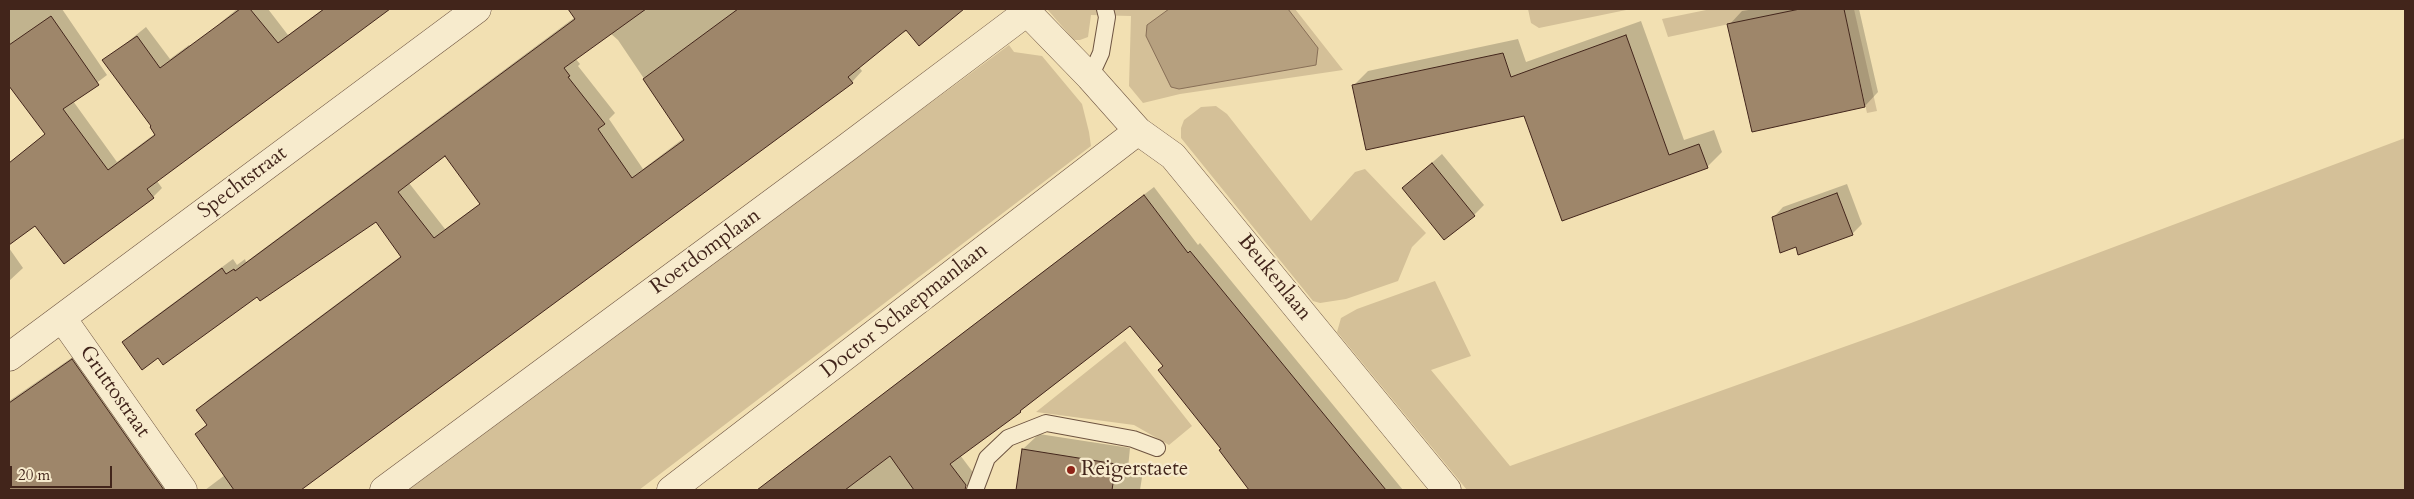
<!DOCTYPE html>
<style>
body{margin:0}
#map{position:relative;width:2414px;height:499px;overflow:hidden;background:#f2e0b2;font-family:Cardo,serif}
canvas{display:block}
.frame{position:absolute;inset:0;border:10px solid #42251b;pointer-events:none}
.scale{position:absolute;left:10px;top:466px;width:102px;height:22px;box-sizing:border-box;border:2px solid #42251b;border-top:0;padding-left:6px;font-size:15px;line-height:18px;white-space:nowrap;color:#42251b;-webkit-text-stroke:4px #f7ebcd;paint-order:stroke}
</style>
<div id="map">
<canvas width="2414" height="499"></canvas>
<div class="frame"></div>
<div class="scale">20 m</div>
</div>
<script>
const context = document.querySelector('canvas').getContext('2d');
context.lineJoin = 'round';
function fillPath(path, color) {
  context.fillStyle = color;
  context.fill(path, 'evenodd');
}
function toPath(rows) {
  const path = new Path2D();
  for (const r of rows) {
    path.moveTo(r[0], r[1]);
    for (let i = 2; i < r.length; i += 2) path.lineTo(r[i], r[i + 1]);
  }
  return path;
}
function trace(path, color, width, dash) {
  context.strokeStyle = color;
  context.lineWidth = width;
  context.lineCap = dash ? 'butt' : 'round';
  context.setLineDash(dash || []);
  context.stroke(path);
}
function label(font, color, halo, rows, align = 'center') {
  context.font = font + ' Cardo,serif';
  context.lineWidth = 4.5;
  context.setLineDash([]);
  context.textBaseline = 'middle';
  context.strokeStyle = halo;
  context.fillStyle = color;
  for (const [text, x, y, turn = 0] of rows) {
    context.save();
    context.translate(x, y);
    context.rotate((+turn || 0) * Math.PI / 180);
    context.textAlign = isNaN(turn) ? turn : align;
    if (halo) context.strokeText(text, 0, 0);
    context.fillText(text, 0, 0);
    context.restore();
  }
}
fillPath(toPath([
 [1047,9,1295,9,1343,70,1180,94,1143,103,1129,86,1131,16,1091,15,1088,37,1080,40,1074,40],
 [1528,9,1631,9,1539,28,1531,23],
 [1711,9,1800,9,1668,37,1662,19],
 [1844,9,1854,9,1877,111,1867,113],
 [1009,45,1014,52,1042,56,1082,104,1089,132,1091,146,639,490,407,490],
 [1216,106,1227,114,1311,221,1355,172,1365,169,1426,233,1412,247,1398,281,1346,299,1320,303,1313,301,1181,138,1181,128,1184,120,1201,107],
 [2405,138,2405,490,1467,490,1337,332,1341,318,1357,309,1435,281,1471,356,1431,370,1510,466,1911,323],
 [1125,341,1192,426,1169,445,1134,425,1036,412]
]), '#d4c098');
const water = toPath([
 [1169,9,1288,9,1318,48,1316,65,1179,89,1171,87,1146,36,1147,25,1169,9]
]);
fillPath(water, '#b6a07f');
trace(water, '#886f57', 1);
fillPath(toPath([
 [9,9,62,9,107,75,73,101,117,162,156,133,153,126,104,61,146,27,170,59,189,45,242,115,157,181,162,188,153,197,35,224,9,244,9,163,46,133,9,86],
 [237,9,268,9,288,35,323,9,388,9,271,96,220,23],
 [586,9,959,9,898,35,859,67,862,71,852,82,299,490,205,490,225,475,196,434,207,424,198,410,208,400,401,256,376,220,158,356,123,343,134,332,233,259,237,265,245,259,246,262],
 [610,33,618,40,684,138,643,169,609,119,615,113,578,66,580,64,575,58],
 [445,155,481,203,445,229,409,183],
 [1755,9,1859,9,1878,92,1865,106,1753,130,1729,25,1742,11],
 [1641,21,1684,140,1714,130,1722,152,1707,167,1525,114,1353,86,1368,71,1518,39,1526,62],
 [1442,154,1484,205,1474,215,1403,188],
 [1847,184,1862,224,1852,234,1796,246,1773,218,1783,207],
 [1154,187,1198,245,1200,243,1403,490,1260,490,1131,325,1020,411,960,455,975,475,974,479,962,490,757,490],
 [9,248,23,268,9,281],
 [83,350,181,490,10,490,9,401],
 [1039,434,1130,448,1128,468,1143,471,1140,490,1017,490,1023,449]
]), '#0003');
const building = toPath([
 [240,9,250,9,278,43,324,9,390,9,147,189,154,198,64,264,35,226,9,245,9,163,45,134,9,86,9,45,51,16,99,85,63,109,108,170,155,135,150,127,151,126,102,60,137,36,160,68,240,9],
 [568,9,646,9,564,68,570,76,568,77,605,124,598,129,632,178,684,140,643,79,738,9,964,9,919,46,906,30,848,77,853,83,301,490,234,490,195,434,207,425,196,410,401,257,376,222,260,301,257,297,163,365,158,358,142,370,122,342,222,268,226,274,234,269,235,271,575,19,568,9],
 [445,156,480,204,434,238,398,192,445,156],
 [1800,9,1844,9,1865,107,1752,132,1727,24,1800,9],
 [1626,35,1669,155,1699,144,1708,168,1562,221,1524,116,1366,150,1352,85,1503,53,1511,77,1626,35],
 [1432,163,1475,216,1444,240,1402,188,1432,163],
 [1837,193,1853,235,1798,255,1796,247,1780,253,1772,217,1837,193],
 [1144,195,1188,253,1190,251,1386,490,1249,490,1219,450,1221,449,1158,370,1163,366,1130,326,1020,411,1021,412,950,464,966,485,965,490,914,490,890,456,845,490,757,490,1144,195],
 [72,359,152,473,164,490,9,490,9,403,72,359],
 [1022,449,1116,464,1112,490,1016,490,1022,449]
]);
fillPath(building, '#9e866a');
trace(building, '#42251b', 1);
const service = toPath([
 [1090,77,1101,53,1107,17,1105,9],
 [975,490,987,458,1008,438,1046,423,1133,439,1157,448]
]);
const minor = toPath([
 [1024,9,1090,77,1138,131,1173,156,1447,490],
 [62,318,183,490],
 [9,357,477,9],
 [384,490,845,149,1027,12],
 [671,490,1138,131]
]);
trace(service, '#6e5441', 18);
trace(minor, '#6e5441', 29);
trace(service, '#f7ebcd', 16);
trace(minor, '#f7ebcd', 28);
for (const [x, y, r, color] of [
 [1071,470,5,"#8f2418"]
]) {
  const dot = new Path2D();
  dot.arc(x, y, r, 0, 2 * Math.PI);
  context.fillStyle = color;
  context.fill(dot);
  trace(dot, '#f7ebcd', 2);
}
label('21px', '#42251b', '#f7ebcd', [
 ["Spechtstraat",243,183,-37],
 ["Roerdomplaan",706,252,-36],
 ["Beukenlaan",1274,278,51],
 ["Doctor Schaepmanlaan",905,311,-38],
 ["Gruttostraat",114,392,55]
]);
label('21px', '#42251b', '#f7ebcd', [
 ["Reigerstaete",1081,470]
], 'left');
</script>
